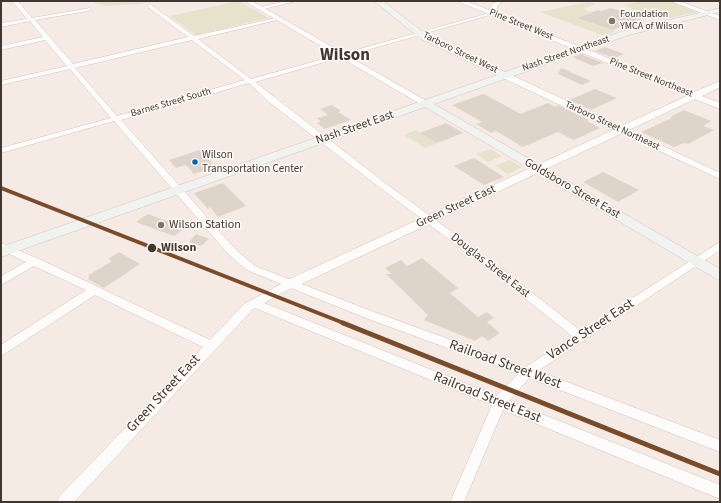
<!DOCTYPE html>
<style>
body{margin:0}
#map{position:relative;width:721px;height:503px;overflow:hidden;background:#f6ebe4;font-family:"Source Sans 3",sans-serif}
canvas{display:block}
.frame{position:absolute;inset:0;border:2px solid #413731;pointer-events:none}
</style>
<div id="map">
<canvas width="721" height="503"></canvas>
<div class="frame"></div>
</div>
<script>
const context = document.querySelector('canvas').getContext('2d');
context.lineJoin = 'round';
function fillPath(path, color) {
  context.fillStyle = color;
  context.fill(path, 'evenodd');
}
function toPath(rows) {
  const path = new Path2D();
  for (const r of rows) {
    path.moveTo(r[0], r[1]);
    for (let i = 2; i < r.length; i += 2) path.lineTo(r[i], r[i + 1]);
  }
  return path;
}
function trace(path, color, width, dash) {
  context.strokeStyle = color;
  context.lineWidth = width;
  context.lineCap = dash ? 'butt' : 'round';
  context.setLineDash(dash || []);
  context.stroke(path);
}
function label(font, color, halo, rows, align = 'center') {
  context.font = font + ' "Source Sans 3",sans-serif';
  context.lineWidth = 3;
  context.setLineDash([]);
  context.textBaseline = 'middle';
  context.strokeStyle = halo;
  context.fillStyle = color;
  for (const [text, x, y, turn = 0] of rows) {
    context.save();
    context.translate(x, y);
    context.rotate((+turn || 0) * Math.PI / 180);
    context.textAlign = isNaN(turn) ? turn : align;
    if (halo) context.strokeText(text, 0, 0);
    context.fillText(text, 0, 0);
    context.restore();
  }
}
fillPath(toPath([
 [90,1,153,1,140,4,105,6],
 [239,1,268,18,196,35,170,16],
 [643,1,668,1,697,12,661,20,623,5],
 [589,2,595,4,583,9,590,12,575,18,615,31,605,36,540,12],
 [416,130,437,143,425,148,404,135],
 [490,149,502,156,488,162,476,154],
 [509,160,522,167,508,174,495,166]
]), '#e6e2cc');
fillPath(toPath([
 [611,8,643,18,613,30,576,18,598,10,601,11],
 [605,47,624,54,614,58,595,51],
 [581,54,603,63,593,66,572,57],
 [561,68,591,81,582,85,558,74],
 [595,89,617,98,591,110,569,100],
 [484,94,521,114,548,103,555,107,558,105,589,120,587,121,600,128,574,140,558,132,523,147,496,131,491,133,476,124,482,122,452,105],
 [332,105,341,111,338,112,351,120,325,129,317,123,321,122,317,118,328,115,320,109],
 [684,110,711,121,703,126,714,130,688,144,684,143,674,147,641,132,672,118,670,117],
 [446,123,463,133,437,143,420,133],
 [199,150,215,167,194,174,186,165,176,168,169,160],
 [474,158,504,177,484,185,454,166],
 [603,172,639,190,618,202,583,182],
 [223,183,246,206,218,217,210,207,208,209,194,193],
 [148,214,185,228,174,236,136,222],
 [196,234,209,239,201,246,189,242],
 [119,252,140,264,104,288,88,279,89,275,112,261,108,259],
 [422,258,458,288,450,293,478,317,487,312,494,318,487,322,500,333,488,341,482,336,475,341,424,320,428,315,386,274,392,274,385,268,401,260,407,266]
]), '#dfd4c9');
const minor = toPath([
 [12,1,18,1,32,18,90,8,91,9,88,11,35,20,73,64,188,37,148,7,147,6,150,4,194,36,281,17,281,19,198,39,251,79,493,12,493,14,255,82,385,183,498,266,581,331,720,242,720,250,538,371,720,440,720,452,529,378,509,401,720,485,720,499,503,410,464,502,450,502,492,405,255,308,252,310,74,502,57,502,59,497,203,347,95,295,1,356,1,345,86,290,34,266,1,285,1,276,26,262,1,250,1,243,39,259,210,340,244,304,281,284,247,270,229,255,114,121,1,153,1,148,111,118,70,69,1,85,1,81,67,66,45,40,1,50,1,46,43,37,30,21,1,27,1,23,27,19,12,1],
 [192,40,245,80,117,116,75,68,192,40],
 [249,83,269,102,379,187,490,270,572,336,526,367,374,312,255,266,237,251,121,120,249,83],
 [291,288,366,318,518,374,497,396,264,303,291,288],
 [286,1,296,1,260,10,257,8,286,1],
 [619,128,625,128,720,173,720,179,619,132,619,128]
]);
const tertiary = toPath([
 [244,1,252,1,430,103,425,106,422,105,244,1],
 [457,1,466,1,489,10,493,3,503,1,498,5,495,13,694,92,720,81,720,87,702,96,720,103,720,109,695,99,295,287,290,289,285,287,283,284,285,281,613,130,501,77,500,75,501,73,507,73,621,126,687,96,457,1],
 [670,1,679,1,720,16,720,20,670,1]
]);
const secondary = toPath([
 [374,1,383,1,427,35,505,72,623,31,720,8,720,12,629,35,434,104,720,269,720,280,715,278,425,107,1,257,1,247,497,75,421,39,374,1]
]);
trace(minor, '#cfc5bf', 1);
trace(tertiary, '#cfc5bf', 1);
trace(secondary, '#cfc5bf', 1);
fillPath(minor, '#fefcfb');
fillPath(tertiary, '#fefcfb');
fillPath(secondary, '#f1f3f0');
trace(toPath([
 [1,188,346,324]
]), '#7a4b2a', 4);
trace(toPath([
 [343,323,720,474]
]), '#7a4b2a', 5);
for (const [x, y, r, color] of [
 [612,21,4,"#807670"],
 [195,162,3.5,"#0065bd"],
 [161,225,4,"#807670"],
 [152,248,5,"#413731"]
]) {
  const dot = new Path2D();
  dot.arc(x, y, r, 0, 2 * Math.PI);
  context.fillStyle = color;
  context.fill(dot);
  trace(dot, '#fffaf6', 1.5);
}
label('10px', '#413731', '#fffaf6', [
 ["Foundation",620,15],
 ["YMCA of Wilson",620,27]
], 'left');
label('10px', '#413731', '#fffaf6', [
 ["Pine Street West",521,25,22],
 ["Tarboro Street West",460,53,26],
 ["Nash Street Northeast",566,54,-19],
 ["Pine Street Northeast",651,78,22],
 ["Barnes Street South",171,103,-16],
 ["Tarboro Street Northeast",612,126,25]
]);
label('11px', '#413731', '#fffaf6', [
 ["Wilson",202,156],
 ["Transportation Center",202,170]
], 'left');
label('12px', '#413731', '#fffaf6', [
 ["Nash Street East",355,128,-19],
 ["Goldsboro Street East",572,189,30],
 ["Green Street East",456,207,-25],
 ["Douglas Street East",490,266,38]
]);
label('12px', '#413731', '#fffaf6', [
 ["Wilson Station",169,225]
], 'left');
label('bold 12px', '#413731', '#fffaf6', [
 ["Wilson",161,248]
], 'left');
label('14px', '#413731', '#fffaf6', [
 ["Vance Street East",591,330,-33],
 ["Railroad Street West",505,365,20],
 ["Green Street East",164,394,-47],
 ["Railroad Street East",487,398,22]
]);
label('bold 17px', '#413731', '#fffaf6', [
 ["Wilson",345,56]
]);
</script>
